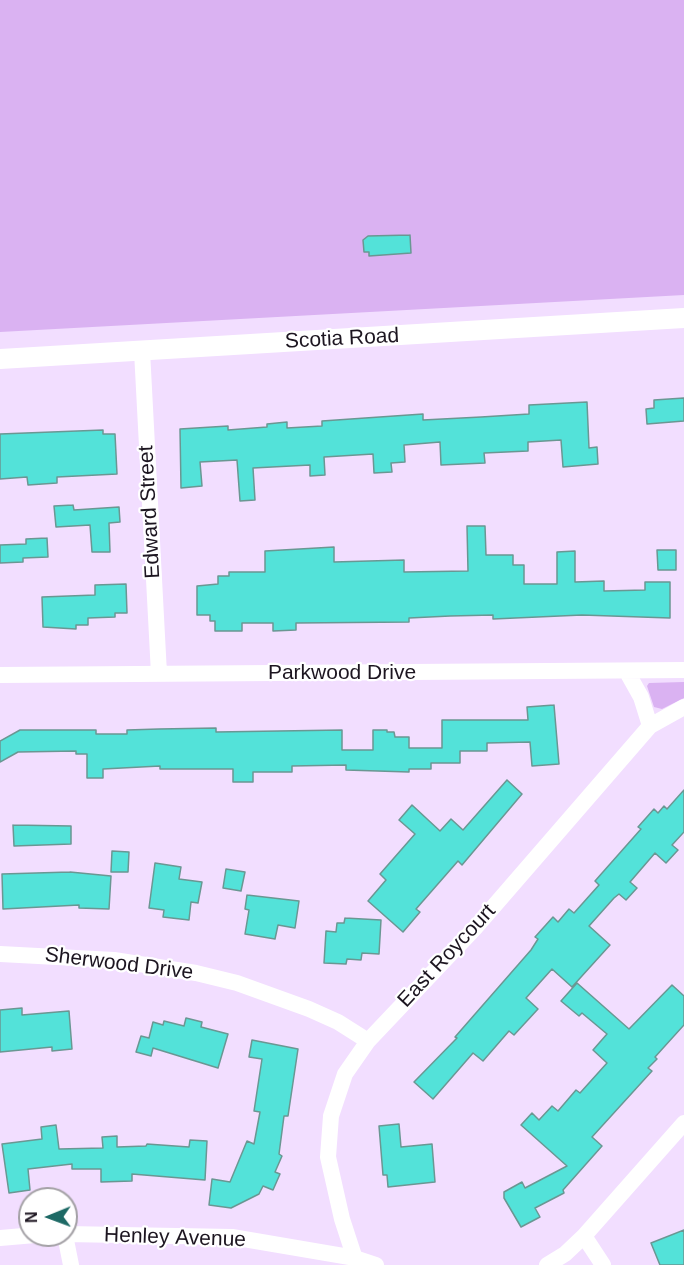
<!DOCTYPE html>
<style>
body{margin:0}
#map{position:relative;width:684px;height:1265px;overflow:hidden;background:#f2deff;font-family:Arial,sans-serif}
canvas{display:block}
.north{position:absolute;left:18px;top:1187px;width:60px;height:60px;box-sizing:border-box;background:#fff;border:2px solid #a4a1a6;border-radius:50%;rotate:269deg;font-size:16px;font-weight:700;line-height:24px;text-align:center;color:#1c1520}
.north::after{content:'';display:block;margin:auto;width:21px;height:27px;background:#1d6965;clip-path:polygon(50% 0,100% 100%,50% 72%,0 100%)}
</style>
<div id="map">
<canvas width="684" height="1265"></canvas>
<div class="north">N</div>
</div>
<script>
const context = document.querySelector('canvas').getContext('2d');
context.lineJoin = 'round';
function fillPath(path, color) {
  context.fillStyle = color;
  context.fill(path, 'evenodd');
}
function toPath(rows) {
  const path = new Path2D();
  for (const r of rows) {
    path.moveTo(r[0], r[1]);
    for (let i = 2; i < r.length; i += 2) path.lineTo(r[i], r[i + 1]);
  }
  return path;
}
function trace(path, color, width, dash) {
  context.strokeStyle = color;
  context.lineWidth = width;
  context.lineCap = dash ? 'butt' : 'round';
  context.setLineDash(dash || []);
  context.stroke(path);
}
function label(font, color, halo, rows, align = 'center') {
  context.font = font + ' Arial,sans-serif';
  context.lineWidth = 4.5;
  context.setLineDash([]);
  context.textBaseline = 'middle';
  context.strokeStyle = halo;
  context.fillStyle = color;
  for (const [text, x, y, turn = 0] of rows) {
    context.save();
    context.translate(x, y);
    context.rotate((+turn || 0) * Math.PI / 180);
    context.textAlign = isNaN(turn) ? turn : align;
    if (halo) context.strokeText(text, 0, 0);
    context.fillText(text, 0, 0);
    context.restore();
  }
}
fillPath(toPath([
 [0,0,684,0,684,295,0,332],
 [684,682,684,698,662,709,654,707,647,686,649,683]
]), '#dab2f2');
const building = toPath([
 [410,235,411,253,369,256,369,252,364,252,363,240,368,236,410,235],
 [684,398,684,421,647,424,646,409,654,408,654,400,684,398],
 [587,402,589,448,597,447,598,464,563,467,561,440,528,442,528,451,484,453,485,463,441,465,440,442,404,445,405,462,391,463,392,472,374,473,373,454,324,457,325,475,310,476,310,465,253,468,255,500,240,501,237,460,200,462,202,486,181,488,180,429,228,426,228,430,267,427,267,424,287,422,287,428,322,426,322,421,423,414,423,420,481,417,529,414,529,405,587,402],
 [103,430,103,434,115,434,117,474,57,477,57,483,28,485,27,477,0,479,0,434,103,430],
 [73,505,74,510,119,507,120,522,109,523,110,552,92,552,90,525,56,527,54,506,73,505],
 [467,526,485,526,486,555,513,555,513,565,524,565,524,584,557,584,557,552,575,551,575,582,604,581,604,591,645,590,645,582,670,582,670,618,582,615,493,619,493,615,450,616,409,618,409,622,296,623,296,630,273,631,273,623,242,623,242,631,215,631,215,621,210,621,210,615,197,615,197,586,218,584,218,576,229,576,229,572,265,572,265,551,334,547,334,562,404,560,404,572,468,571,467,526],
 [47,538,48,557,23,558,23,562,0,563,0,545,26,544,26,539,47,538],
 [657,550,676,550,676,570,658,570,657,550],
 [126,584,127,613,115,613,115,617,88,618,88,625,76,625,76,629,43,627,42,597,95,595,95,585,126,584],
 [554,705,559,764,532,766,530,742,487,743,487,751,460,751,460,763,431,763,431,769,409,769,409,772,346,770,346,765,292,766,292,772,253,772,253,782,233,782,233,769,160,769,160,766,103,769,103,778,87,778,87,754,76,754,76,751,18,752,0,762,0,741,20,730,96,730,96,734,127,734,127,730,159,729,216,728,216,732,342,730,342,750,373,750,373,730,387,730,387,732,394,732,395,737,409,737,409,748,442,748,442,720,528,720,527,707,554,705],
 [507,780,522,794,462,865,458,861,416,909,420,912,403,932,368,901,386,880,380,874,415,834,399,820,412,805,440,831,451,819,463,830,507,780],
 [684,790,684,832,672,845,678,850,666,863,655,853,630,882,637,888,626,900,619,894,614,898,589,926,610,945,572,987,552,969,526,998,538,1009,514,1035,509,1031,483,1061,473,1053,433,1099,414,1082,457,1038,455,1037,531,950,538,939,535,937,553,917,558,922,569,909,574,913,599,885,595,881,641,829,638,827,654,809,658,813,664,806,667,809,684,790],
 [13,825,71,826,71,844,14,846,13,825],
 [112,851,129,852,128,872,111,872,112,851],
 [155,863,181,867,179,879,202,882,198,903,191,902,189,920,163,917,164,910,149,908,155,863],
 [226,869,245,872,241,891,223,888,226,869],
 [70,872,111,876,109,909,79,908,79,905,3,909,2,874,70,872],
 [247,895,299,901,295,928,278,925,275,939,245,934,249,910,245,909,247,895],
 [345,918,381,920,379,954,362,953,361,960,347,959,346,964,324,963,326,931,336,932,337,923,344,923,345,918],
 [577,983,629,1029,672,985,684,996,684,1025,655,1057,657,1059,648,1068,652,1071,592,1137,602,1146,563,1190,564,1193,535,1208,540,1217,521,1227,504,1198,504,1192,522,1182,525,1188,567,1166,521,1125,532,1113,539,1120,552,1106,558,1111,576,1090,580,1093,607,1063,593,1050,607,1034,582,1013,579,1016,561,1001,577,983],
 [22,1008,22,1015,69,1011,72,1049,52,1051,52,1047,0,1052,0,1010,22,1008],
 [186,1018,202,1022,201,1027,228,1034,218,1068,153,1048,151,1056,136,1052,141,1036,149,1038,153,1022,163,1025,164,1021,184,1026,186,1018],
 [252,1040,298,1049,288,1116,284,1116,279,1154,282,1156,275,1172,280,1174,273,1190,263,1186,259,1194,231,1208,209,1205,212,1179,230,1182,247,1141,254,1144,260,1112,254,1111,262,1059,249,1057,252,1040],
 [399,1124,401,1147,432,1144,435,1182,388,1187,387,1175,383,1175,379,1126,399,1124],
 [56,1125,59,1149,103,1148,102,1137,117,1136,117,1147,146,1146,147,1144,189,1147,190,1140,207,1141,205,1180,132,1174,132,1181,101,1182,101,1169,72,1169,72,1164,28,1169,30,1190,9,1193,2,1144,42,1139,41,1127,56,1125],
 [684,1230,684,1265,660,1265,651,1243,684,1230]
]);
fillPath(building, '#53e2d9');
trace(building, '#6a9793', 1.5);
trace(toPath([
 [142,351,159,674],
 [627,672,641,697,650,726],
 [0,675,684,670],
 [0,954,114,960,196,973,237,983,309,1009,338,1022,368,1041],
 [66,1234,232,1237,355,1258,376,1265],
 [65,1235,71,1265],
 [584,1236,603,1265],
 [0,1238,35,1235],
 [357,1265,342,1219,328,1157,331,1116,345,1074,368,1041,475,928,650,726,684,707],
 [547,1265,565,1254,584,1236,684,1123]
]), '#fff', 16);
trace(toPath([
 [0,359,684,318]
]), '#fff', 20);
label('21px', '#1c1520', '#fff', [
 ["Scotia Road",342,339,-3],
 ["Edward Street",150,512,-93],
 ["Parkwood Drive",342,673],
 ["East Roycourt",447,956,-47],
 ["Sherwood Drive",119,964,7],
 ["Henley Avenue",175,1238,2]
]);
</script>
